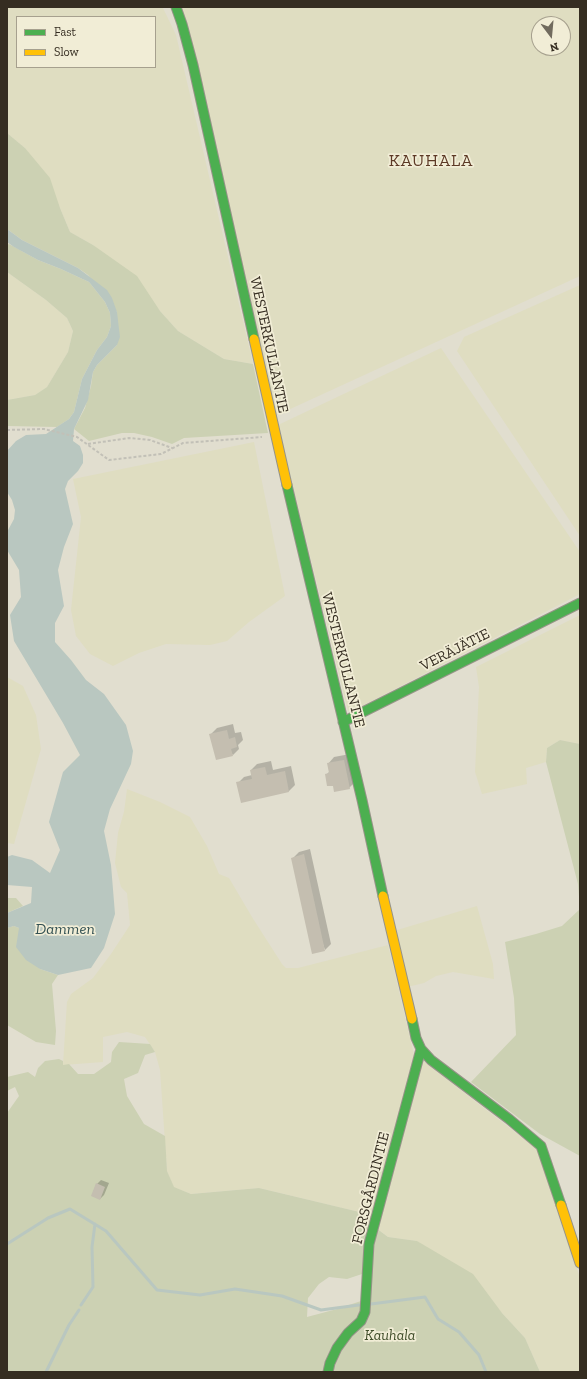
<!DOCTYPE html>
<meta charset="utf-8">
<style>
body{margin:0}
#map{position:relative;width:587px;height:1379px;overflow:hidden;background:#e1decf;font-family:"Zilla Slab",serif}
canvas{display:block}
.frame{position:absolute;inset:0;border:8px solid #352d21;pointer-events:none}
.legend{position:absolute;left:16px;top:16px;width:140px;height:52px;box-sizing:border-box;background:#f1edd6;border:1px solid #a6a08e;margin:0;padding:5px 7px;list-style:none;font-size:12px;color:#352d21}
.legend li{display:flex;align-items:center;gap:8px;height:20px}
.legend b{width:20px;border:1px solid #a6a08e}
.north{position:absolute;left:531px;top:16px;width:40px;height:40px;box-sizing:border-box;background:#f1edd6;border:1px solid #a6a08e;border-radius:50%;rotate:164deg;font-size:11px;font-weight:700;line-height:16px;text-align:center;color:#352d21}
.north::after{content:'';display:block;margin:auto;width:14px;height:18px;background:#716b5e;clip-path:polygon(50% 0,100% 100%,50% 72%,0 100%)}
</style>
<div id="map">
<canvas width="587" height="1379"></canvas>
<div class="frame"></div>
<ul class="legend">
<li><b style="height:5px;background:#4caf50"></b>Fast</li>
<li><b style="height:5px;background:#ffc107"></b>Slow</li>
</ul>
<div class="north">N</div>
</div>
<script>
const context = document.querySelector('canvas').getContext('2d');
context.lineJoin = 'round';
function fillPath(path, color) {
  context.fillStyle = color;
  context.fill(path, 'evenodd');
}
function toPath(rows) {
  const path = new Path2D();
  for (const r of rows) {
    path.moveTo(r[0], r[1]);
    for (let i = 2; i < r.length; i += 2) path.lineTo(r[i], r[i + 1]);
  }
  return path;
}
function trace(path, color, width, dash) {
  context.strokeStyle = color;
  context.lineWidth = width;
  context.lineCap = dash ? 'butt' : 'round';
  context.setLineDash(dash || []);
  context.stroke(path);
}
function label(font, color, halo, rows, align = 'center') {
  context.font = font + ' "Zilla Slab",serif';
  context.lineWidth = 3.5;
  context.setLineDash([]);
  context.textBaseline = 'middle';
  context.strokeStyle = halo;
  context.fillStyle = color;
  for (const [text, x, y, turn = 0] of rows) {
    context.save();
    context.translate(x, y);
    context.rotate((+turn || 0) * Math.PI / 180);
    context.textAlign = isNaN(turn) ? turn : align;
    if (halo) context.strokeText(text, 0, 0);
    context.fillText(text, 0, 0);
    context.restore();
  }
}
fillPath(toPath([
 [7,7,161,7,163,8,176,35,253,364,224,359,178,331,160,311,93,245,70,232,60,208,25,148,7,133],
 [17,17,155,17,155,67,17,67],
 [182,7,580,7,580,276,275,416],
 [539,24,563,24,563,48,539,48],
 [7,272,46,300,67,318,73,331,68,352,47,387,35,395,7,400],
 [580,285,580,536,457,351,464,337],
 [441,348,580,552,580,594,356,709,348,711,278,425],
 [254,442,285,596,249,622,227,641,210,645,166,644,139,653,113,666,90,654,76,636,71,610,81,517,73,479],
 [580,615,580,744,560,740,547,748,546,762,526,768,527,784,482,794,475,772,479,687,476,667],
 [7,677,23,686,36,715,41,749,14,844,7,843],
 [127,789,160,802,190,817,207,846,219,874,229,878,252,917,282,964,286,968,298,968,388,945,414,1055,372,1215,259,1188,191,1194,173,1187,167,1171,160,1070,155,1052,145,1037,127,1032,103,1037,103,1062,63,1065,67,1002,71,994,93,978,111,954,130,925,127,893,121,887,115,863,118,833,124,812],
 [477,906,493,964,494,979,453,972,436,976,424,983,407,987,394,931],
 [423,1061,537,1149,580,1278,580,1372,540,1372,525,1338,502,1313,417,1241,388,1237,376,1228]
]), '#dfddc1');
fillPath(toPath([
 [7,133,25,148,50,178,60,208,70,232,93,245,137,276,160,311,178,331,224,359,253,364,268,433,184,438,172,444,152,437,134,433,122,433,89,441,74,429,85,408,91,386,93,372,97,365,117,345,117,312,88,275,78,268,22,240,7,229],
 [9,244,38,260,61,269,89,282,105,302,110,313,111,326,107,337,97,350,82,379,74,412,69,419,57,427,7,426,7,400,35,395,47,387,68,352,73,331,67,318,46,300,7,272,7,245],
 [560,740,580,744,580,1156,540,1134,471,1082,516,1035,514,998,505,942,536,934,562,926,580,909,578,884,546,762,547,748],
 [7,898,16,898,23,906,7,913],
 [14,926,19,928,19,932,40,969,58,975,52,984,56,1031,55,1045,36,1042,7,1025,7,928],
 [119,1042,150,1044,155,1052,145,1055,138,1073,124,1079,127,1096,144,1124,165,1136,167,1171,174,1187,191,1194,259,1188,372,1215,365,1273,347,1279,329,1277,319,1284,308,1298,307,1317,337,1309,361,1301,376,1228,388,1237,417,1241,473,1274,502,1313,525,1338,540,1372,7,1372,7,1113,19,1096,15,1087,7,1091,7,1077,28,1072,35,1077,38,1068,45,1061,59,1059,63,1061,63,1065,69,1064,78,1074,94,1074,111,1062,112,1052]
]), '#ccd1b3');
fillPath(toPath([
 [7,229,22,240,78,268,107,290,112,298,117,312,119,329,120,337,117,345,97,365,93,372,88,400,74,429,73,441,80,446,83,455,83,463,78,471,68,481,65,489,73,524,64,547,58,570,64,606,55,623,55,642,71,660,86,680,104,694,126,725,133,751,131,764,110,809,104,831,111,865,115,914,104,948,91,968,58,975,40,969,26,960,16,947,19,928,14,926,7,928,7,913,31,903,32,887,7,885,7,857,12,855,32,860,50,873,60,850,49,822,63,772,80,755,63,723,14,641,10,615,21,597,19,570,7,550,7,532,14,519,15,510,12,500,7,492,7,451,16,441,26,435,46,434,69,419,74,412,82,379,97,350,107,337,111,326,110,313,105,302,89,282,61,269,38,260,14,247,7,242]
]), '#b9c7c0');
fillPath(toPath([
 [233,724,235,733,241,732,243,740,238,745,239,749,233,755,211,734,217,728],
 [350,754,355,782,349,788,334,785,326,775,330,771,328,764,334,757],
 [271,761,273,770,291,766,295,785,289,791,242,802,238,783,244,777,252,775,251,770,257,764],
 [310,849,331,944,325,950,293,858,299,852],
 [101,1180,109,1183,104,1195,100,1199,97,1184]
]), '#0003');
trace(toPath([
 [7,1244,48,1218,70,1209,106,1231,157,1290,200,1295,235,1289,282,1296,321,1310,359,1305],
 [371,1304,425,1297,438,1319,459,1332,479,1355,486,1372],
 [81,1305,93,1287,92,1247,95,1224],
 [46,1372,69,1325,79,1310]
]), '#b9c7c0', 3);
fillPath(toPath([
 [227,730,229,739,235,737,237,747,231,749,233,756,216,760,209,734],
 [344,760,350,789,334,792,333,786,327,786,325,774,329,773,327,763],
 [265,767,267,775,285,771,289,792,241,803,236,782,252,779,250,770],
 [304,854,325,951,312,954,291,858],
 [96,1183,105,1187,100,1200,91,1196]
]), '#c4beb0');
const fast = toPath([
 [176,7,182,24,193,65,254,339],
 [287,485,362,800,383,896],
 [343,722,580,603],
 [412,1019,416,1038,421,1049,431,1060,509,1119,541,1146,561,1205],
 [328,1372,330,1363,337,1348,348,1333,361,1321,365,1312,369,1244,421,1049]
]);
const slow = toPath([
 [254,339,287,485],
 [383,896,412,1019],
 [561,1205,580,1263]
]);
trace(fast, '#969388', 11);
trace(slow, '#969388', 11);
trace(toPath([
 [7,430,44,429,77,437,109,460,161,454,183,443,262,437],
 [88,444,129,438,150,440,172,448]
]), '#c2c0b7', 2, [3, 2]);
trace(fast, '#4caf50', 9);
trace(slow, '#ffc107', 9);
label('15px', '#352d21', '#f1edd6', [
 ["WESTERKULLANTIE",269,345,78],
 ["VERÄJÄTIE",455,650,-27],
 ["WESTERKULLANTIE",343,660,76],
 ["FORSGÅRDINTIE",371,1188,-76]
]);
label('italic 15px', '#404e2a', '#f1edd6', [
 ["Kauhala",390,1336]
]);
label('italic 16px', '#325052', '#f1edd6', [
 ["Dammen",65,929]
]);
context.letterSpacing = '1px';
label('17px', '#5c3925', '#f1edd6', [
 ["KAUHALA",431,161]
]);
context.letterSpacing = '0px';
</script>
